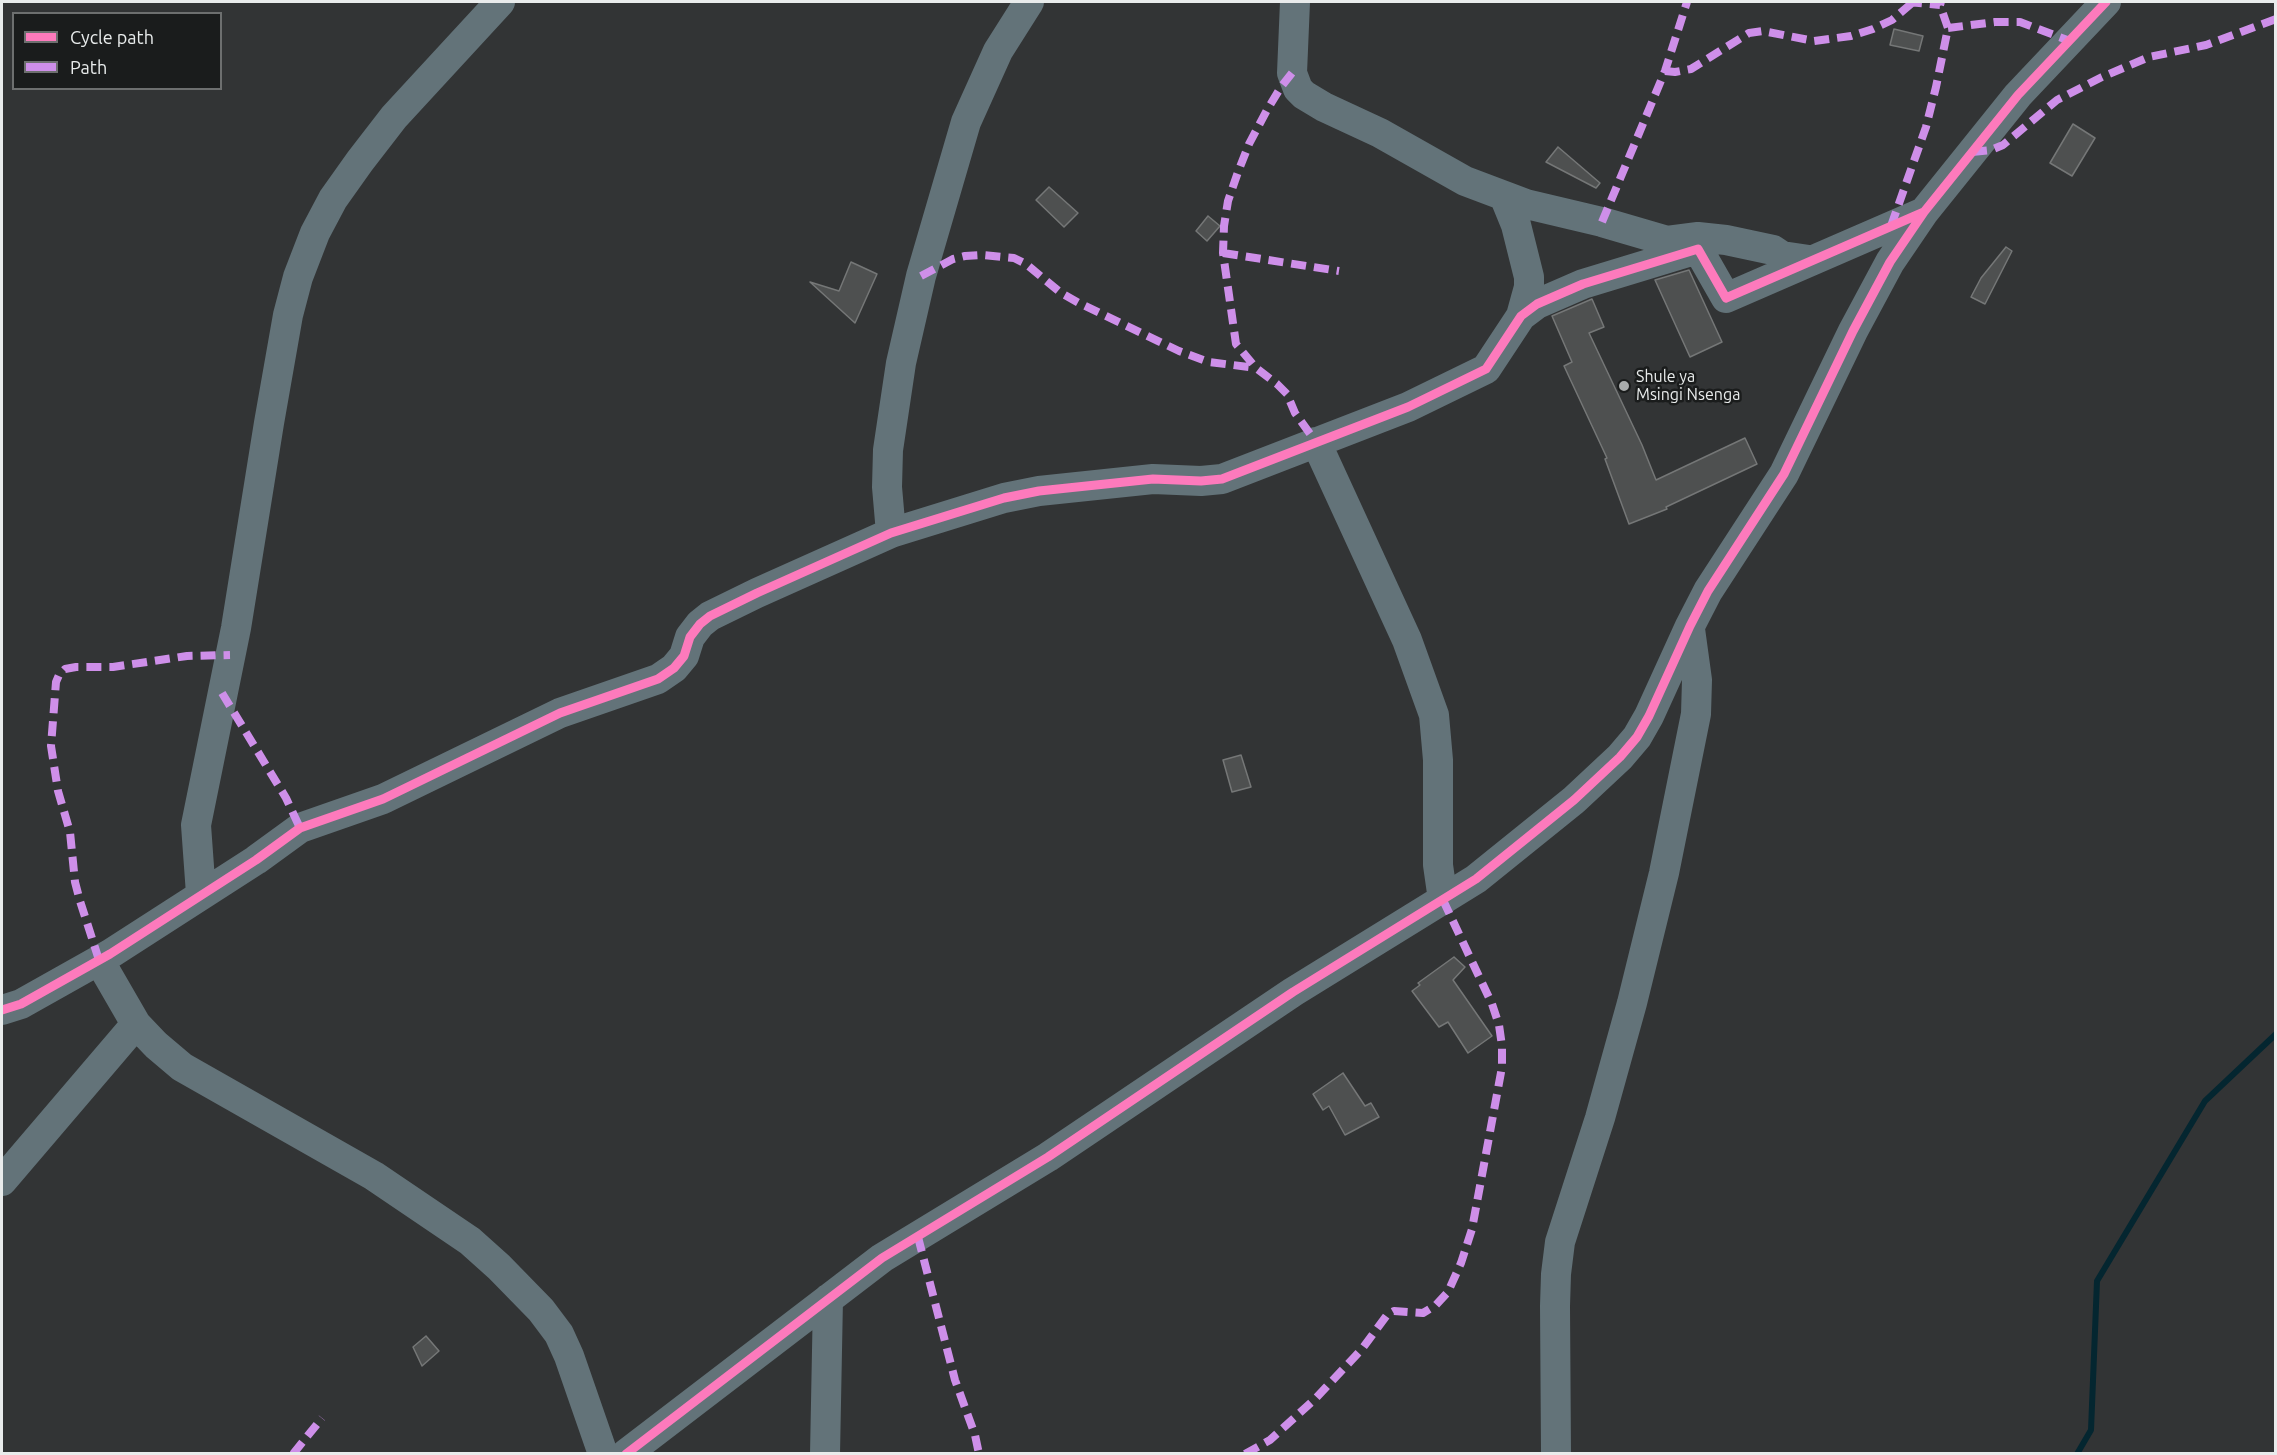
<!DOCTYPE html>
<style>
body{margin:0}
#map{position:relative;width:2277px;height:1455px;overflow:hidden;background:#323435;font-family:Ubuntu,sans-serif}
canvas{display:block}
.frame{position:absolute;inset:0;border:3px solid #e9ecec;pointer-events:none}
.legend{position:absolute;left:12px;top:12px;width:210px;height:78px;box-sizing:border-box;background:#1a1c1c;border:2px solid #6d6f6f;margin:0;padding:8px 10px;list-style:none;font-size:18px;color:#e9ecec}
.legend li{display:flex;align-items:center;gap:12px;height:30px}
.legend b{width:30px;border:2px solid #6d6f6f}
</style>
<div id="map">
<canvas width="2277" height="1455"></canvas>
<div class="frame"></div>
<ul class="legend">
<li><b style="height:8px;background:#fd7abc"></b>Cycle path</li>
<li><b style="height:8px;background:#ce8fe9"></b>Path</li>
</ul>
</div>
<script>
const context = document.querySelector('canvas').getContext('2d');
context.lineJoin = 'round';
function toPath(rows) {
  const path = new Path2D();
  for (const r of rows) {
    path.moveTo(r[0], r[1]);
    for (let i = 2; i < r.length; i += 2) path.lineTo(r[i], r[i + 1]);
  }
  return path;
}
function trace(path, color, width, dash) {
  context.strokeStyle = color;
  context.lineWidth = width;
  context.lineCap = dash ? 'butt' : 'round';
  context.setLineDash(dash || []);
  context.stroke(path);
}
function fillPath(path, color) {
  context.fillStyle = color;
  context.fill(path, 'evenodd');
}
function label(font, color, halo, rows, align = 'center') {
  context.font = font + ' Ubuntu,sans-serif';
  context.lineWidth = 5;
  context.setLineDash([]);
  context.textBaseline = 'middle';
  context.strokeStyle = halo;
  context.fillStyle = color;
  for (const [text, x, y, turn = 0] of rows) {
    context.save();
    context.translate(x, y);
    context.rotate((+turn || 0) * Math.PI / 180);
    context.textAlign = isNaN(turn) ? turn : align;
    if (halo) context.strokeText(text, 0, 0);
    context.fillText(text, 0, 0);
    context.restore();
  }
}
trace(toPath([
 [2077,1454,2091,1430,2097,1281,2205,1101,2276,1034]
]), '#042630', 6);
const building = toPath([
 [1894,29,1923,36,1919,51,1890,45,1894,29],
 [2073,124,2095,138,2072,176,2050,163,2073,124],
 [1558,147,1600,183,1596,188,1546,162,1558,147],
 [1049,187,1078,213,1064,227,1036,200,1049,187],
 [1208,216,1220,226,1207,241,1196,231,1208,216],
 [2006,247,2012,251,1985,304,1971,297,1981,278,2006,247],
 [851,262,877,274,855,323,810,282,839,291,851,262],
 [1689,270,1722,342,1690,357,1655,280,1689,270],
 [1592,299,1604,327,1589,333,1642,445,1656,480,1745,438,1757,464,1666,507,1667,509,1629,524,1605,459,1607,458,1564,366,1572,362,1552,316,1592,299],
 [1241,755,1251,787,1232,792,1223,760,1241,755],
 [1454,957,1465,967,1453,980,1492,1036,1468,1053,1448,1022,1439,1027,1412,991,1420,985,1418,983,1454,957],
 [1343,1073,1365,1106,1371,1103,1379,1117,1345,1135,1329,1106,1323,1110,1313,1094,1343,1073],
 [426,1336,439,1351,422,1366,413,1347,426,1336]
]);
fillPath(building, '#4e5050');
trace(building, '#757777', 1.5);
trace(toPath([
 [1295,2,1292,73,1298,89,1304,95,1324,107,1380,133,1465,181,1526,204,1602,222,1667,241,1698,237,1726,240,1773,250,1782,256,1809,260],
 [1505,198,1516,225,1529,277,1529,287,1521,316],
 [1316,442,1407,640,1434,715,1438,760,1438,865,1443,900],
 [891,533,887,487,888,450,901,363,921,276,966,122,998,51,1029,2],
 [201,894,196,825,236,628,269,423,288,315,298,277,315,233,333,199,360,161,394,117,500,2],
 [99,960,136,1024,156,1045,182,1067,374,1176,470,1241,499,1267,541,1310,559,1334,569,1356,603,1454],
 [2,1010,21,1004,110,954,256,860,300,828,383,799,560,713,658,679,674,668,684,656,690,637,700,624,710,616,757,593,891,533,1004,498,1039,491,1153,479,1201,481,1222,479,1408,407,1486,369,1521,316,1537,304,1583,284,1698,249,1726,298,1924,212],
 [2,1181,136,1024],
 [626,1454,882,1258,1048,1157,1293,992,1476,879,1574,800,1620,757,1637,737,1649,716,1690,626,1708,591,1784,474,1853,331,1890,262,1924,212,2018,95,2106,2],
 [825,1454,828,1299],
 [1556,1454,1555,1306,1556,1274,1560,1242,1600,1118,1632,1003,1664,873,1696,714,1697,680,1690,629]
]), '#637379', 30);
trace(toPath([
 [1907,2,1940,5],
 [1948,28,1995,22,2020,22,2070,41],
 [1665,71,1675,72,1691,69,1749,33,1763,31,1814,41,1851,36,1873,29,1892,20,1912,3],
 [1292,73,1281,87,1267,110,1249,144,1238,172,1228,201,1224,226,1223,253,1236,344,1256,368,1277,384,1287,394,1295,413,1316,442],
 [1972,152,1991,150,2003,145,2057,100,2102,77,2149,57,2206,45,2276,19],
 [1602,222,1665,71,1687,2],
 [1891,226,1926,127,1936,87,1948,28,1940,5,1941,2],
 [1223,253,1339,271],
 [921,276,953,259,965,256,982,255,1014,258,1026,264,1061,293,1079,303,1179,351,1209,362,1256,368],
 [222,693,286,798,300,828],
 [99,960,80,901,75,882,70,832,58,791,51,746,56,682,59,675,65,669,76,667,113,667,187,656,230,655],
 [918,1237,955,1380,975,1435,979,1454],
 [293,1454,322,1418],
 [1245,1454,1270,1440,1315,1399,1362,1349,1387,1315,1394,1311,1423,1313,1436,1305,1448,1292,1461,1263,1472,1229,1485,1159,1502,1067,1502,1046,1499,1025,1492,1004,1443,900]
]), '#ce8fe9', 8, [15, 8]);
trace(toPath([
 [2,1010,21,1004,110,954,256,860,300,828,383,799,560,713,658,679,674,668,684,656,690,637,700,624,710,616,757,593,891,533,1004,498,1039,491,1153,479,1201,481,1222,479,1408,407,1486,369,1521,316,1537,304,1583,284,1698,249,1726,298,1924,212],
 [626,1454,882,1258,1048,1157,1293,992,1476,879,1574,800,1620,757,1637,737,1649,716,1690,626,1708,591,1784,474,1853,331,1890,262,1924,212,2018,95,2106,2]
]), '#fd7abc', 9);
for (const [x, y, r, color] of [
 [1624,386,6,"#a9acac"]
]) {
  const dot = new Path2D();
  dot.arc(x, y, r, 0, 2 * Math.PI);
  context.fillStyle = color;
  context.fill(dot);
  trace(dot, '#1a1c1c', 2);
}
label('16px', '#e9ecec', '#1a1c1c', [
 ["Shule ya",1636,377],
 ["Msingi Nsenga",1636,395]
], 'left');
</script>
